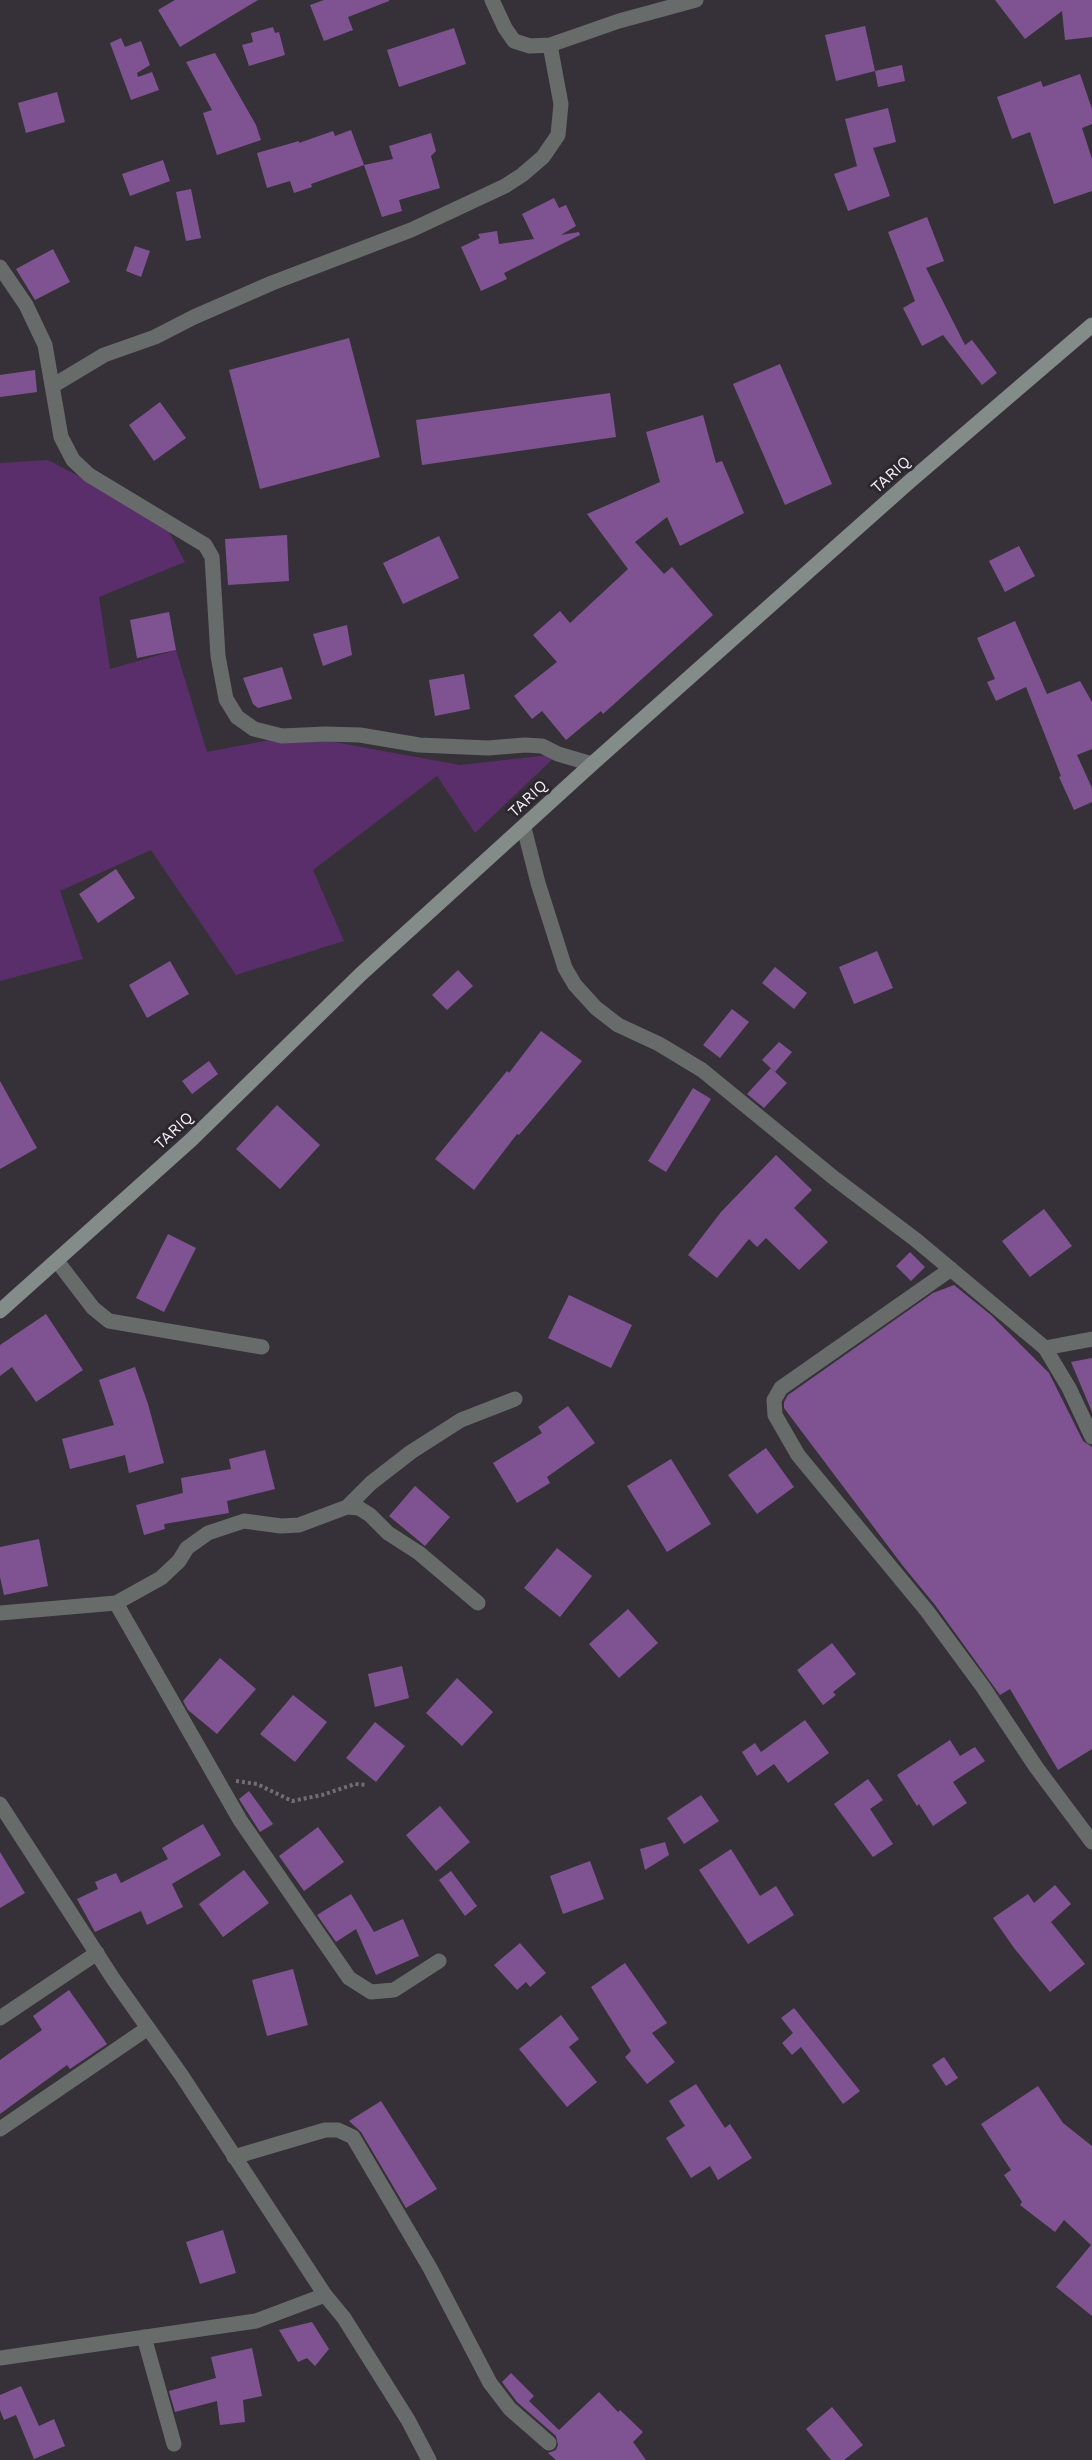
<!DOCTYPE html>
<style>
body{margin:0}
canvas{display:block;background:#363038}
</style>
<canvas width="1092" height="2460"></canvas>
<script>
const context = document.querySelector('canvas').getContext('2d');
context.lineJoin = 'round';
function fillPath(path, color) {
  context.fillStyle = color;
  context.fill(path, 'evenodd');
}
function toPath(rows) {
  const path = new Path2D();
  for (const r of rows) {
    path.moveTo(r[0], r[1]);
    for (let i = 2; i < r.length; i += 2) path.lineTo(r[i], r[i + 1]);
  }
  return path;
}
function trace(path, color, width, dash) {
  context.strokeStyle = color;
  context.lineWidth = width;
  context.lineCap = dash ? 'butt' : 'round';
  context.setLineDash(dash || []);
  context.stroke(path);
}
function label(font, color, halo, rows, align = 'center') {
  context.font = font + ' "Work Sans",sans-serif';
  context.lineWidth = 6;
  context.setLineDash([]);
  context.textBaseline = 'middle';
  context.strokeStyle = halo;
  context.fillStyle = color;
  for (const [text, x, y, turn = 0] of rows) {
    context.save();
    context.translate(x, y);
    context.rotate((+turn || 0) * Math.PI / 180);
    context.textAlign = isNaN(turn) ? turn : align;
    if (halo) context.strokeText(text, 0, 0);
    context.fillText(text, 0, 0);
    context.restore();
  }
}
fillPath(toPath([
 [48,460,163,520,185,562,99,597,110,669,176,650,207,752,296,735,460,765,558,754,475,833,437,776,313,870,344,941,236,975,151,850,60,891,83,959,0,981,0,463]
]), '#592e6a');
fillPath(toPath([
 [175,0,258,0,180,47,158,10],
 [324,0,389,0,389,1,348,17,353,30,324,41,310,5],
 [995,0,1092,0,1092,37,1065,40,1062,11,1025,39],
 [865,26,875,71,836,81,825,35],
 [273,27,275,33,279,32,285,55,249,66,242,45,253,42,251,33],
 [454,28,466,64,399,87,387,50],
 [121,38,125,47,141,41,150,65,137,73,138,77,152,72,159,90,131,100,110,43],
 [215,53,256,125,261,140,217,155,203,113,212,110,186,62],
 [902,65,905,81,878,87,875,71],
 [1080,74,1092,109,1092,124,1082,128,1092,159,1092,191,1054,204,1030,132,1012,139,997,97,1041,81,1043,87],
 [57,92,65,122,26,133,18,103],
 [888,108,896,142,873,148,890,196,848,211,834,174,857,166,845,119],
 [351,130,364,165,311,184,312,187,294,193,290,181,267,188,257,153,299,141,299,143,333,131,335,136],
 [431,133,436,151,431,156,440,188,399,200,402,211,382,217,364,165,393,159,389,146],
 [163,160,170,181,130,196,122,174],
 [191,189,201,238,186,241,176,192],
 [554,198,559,208,566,205,576,226,561,235,579,232,580,235,504,273,507,279,481,291,461,247,480,238,478,234,497,231,499,244,534,239,522,214],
 [927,217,944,261,926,268,965,345,972,340,997,373,982,385,943,335,922,346,903,308,915,301,888,232],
 [135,246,150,251,141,277,126,271],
 [53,249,70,282,35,300,16,269],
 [349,338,380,457,260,489,229,370],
 [780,364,832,484,785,505,733,384],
 [35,370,37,392,0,397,0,375],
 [610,393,616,437,422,465,416,420],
 [160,402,186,438,154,461,129,425],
 [703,415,716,463,722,461,744,513,680,546,667,517,635,542,664,574,672,567,713,615,603,714,601,711,566,740,542,711,532,719,514,696,557,662,533,635,560,611,570,623,628,569,587,514,660,482,646,432],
 [287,535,289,581,228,585,225,539],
 [439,536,459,578,403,604,383,563],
 [1019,546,1035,576,1005,592,989,561],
 [169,612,176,650,137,658,130,620],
 [1015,621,1047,694,1080,681,1092,702,1092,749,1077,755,1092,788,1092,802,1074,810,1059,777,1061,776,1026,687,996,701,987,682,995,679,977,638],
 [347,625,352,655,323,666,313,634],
 [282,667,292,699,258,708,253,704,243,678],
 [464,674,470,709,435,716,429,680],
 [116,869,135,898,98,923,79,894],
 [877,951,893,988,854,1004,839,967],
 [170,961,189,994,147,1018,129,985],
 [775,967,807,993,794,1009,762,983],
 [458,970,473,986,447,1010,432,995],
 [732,1009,749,1022,720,1058,703,1045],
 [541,1031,582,1061,519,1135,517,1134,474,1190,435,1159,507,1071,509,1073],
 [779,1042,792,1052,775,1072,762,1060],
 [209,1061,218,1074,192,1094,182,1081],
 [771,1068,787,1083,764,1108,747,1094],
 [0,1081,37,1148,0,1169],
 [693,1088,711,1099,666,1172,648,1161],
 [277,1105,320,1145,280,1189,236,1149],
 [776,1155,812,1190,794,1208,828,1242,799,1270,766,1238,757,1247,749,1239,717,1278,688,1255,721,1212],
 [1044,1209,1072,1246,1030,1277,1002,1241],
 [168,1234,196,1248,164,1312,136,1298],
 [910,1252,925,1267,911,1281,896,1266],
 [954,1285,991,1315,1049,1373,1083,1441,1092,1447,1092,1749,1058,1770,1010,1689,1000,1695,935,1605,903,1566,784,1408,784,1402,788,1395,933,1293],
 [569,1295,632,1325,611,1368,548,1338],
 [46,1314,83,1370,36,1402,12,1367,0,1376,0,1345],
 [1092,1358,1092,1412,1071,1362],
 [135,1367,148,1404,164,1463,129,1473,125,1455,70,1469,62,1439,114,1425,99,1380],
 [568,1406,595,1443,547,1477,550,1483,517,1503,493,1463,542,1433,538,1427],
 [766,1448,794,1487,757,1514,728,1475],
 [265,1450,275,1489,227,1501,229,1513,164,1524,165,1529,144,1535,136,1505,183,1493,181,1478,231,1469,229,1459],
 [671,1459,711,1524,667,1552,627,1486],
 [415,1486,450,1517,425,1546,389,1516],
 [39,1539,48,1586,4,1595,0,1577,0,1547],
 [557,1548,592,1576,560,1617,524,1588],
 [628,1609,658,1643,619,1678,589,1644],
 [832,1643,856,1674,833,1692,836,1695,823,1705,797,1670],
 [220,1658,256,1689,217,1734,188,1710,183,1701],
 [402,1666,409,1698,375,1707,368,1674],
 [457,1678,493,1712,462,1746,426,1713],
 [293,1695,327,1722,295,1762,260,1734],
 [805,1720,829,1753,788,1783,774,1764,757,1776,742,1752,755,1743,761,1752],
 [375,1722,405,1746,376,1782,346,1758],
 [950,1740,960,1756,975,1747,985,1761,953,1782,967,1803,933,1826,919,1804,917,1806,897,1775],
 [868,1779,883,1800,870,1809,893,1844,873,1857,834,1804],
 [249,1791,273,1824,260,1832,239,1799],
 [701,1795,719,1821,684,1844,667,1818],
 [440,1806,470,1842,436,1871,406,1835],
 [203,1824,221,1855,172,1884,183,1907,147,1925,141,1911,95,1932,77,1899,98,1889,95,1882,116,1873,121,1883,168,1859,162,1848],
 [318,1827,344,1862,304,1891,279,1856],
 [665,1842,669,1855,645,1870,640,1849],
 [731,1849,760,1896,776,1886,794,1915,748,1944,699,1870],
 [0,1852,25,1893,0,1908],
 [590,1861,604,1899,563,1914,550,1876],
 [244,1870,269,1903,223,1937,199,1904],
 [451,1871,477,1906,465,1916,439,1880],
 [1055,1885,1071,1904,1051,1922,1085,1964,1050,1992,1014,1948,993,1918,1028,1894,1034,1903],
 [351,1894,374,1932,403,1919,419,1956,376,1975,356,1929,336,1942,317,1915],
 [520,1943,546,1973,530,1987,526,1982,517,1990,494,1965],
 [625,1963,667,2023,652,2033,675,2062,647,2084,625,2057,631,2051,591,1987],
 [293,1969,308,2025,267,2036,252,1980],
 [69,1990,107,2044,70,2069,67,2065,0,2114,0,2060,42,2030,33,2016],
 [794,2008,860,2091,843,2104,801,2047,792,2055,782,2043,793,2033,781,2018],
 [561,2015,579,2039,569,2047,597,2082,567,2107,519,2049],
 [944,2057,958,2078,946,2086,932,2065],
 [696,2084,725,2128,730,2124,752,2158,718,2180,710,2166,691,2178,666,2138,685,2126,669,2101],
 [1038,2086,1063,2123,1092,2146,1092,2316,1056,2287,1091,2245,1064,2220,1055,2232,1020,2205,1022,2202,1004,2175,1011,2170,981,2124],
 [381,2101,437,2189,406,2208,361,2132,349,2121],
 [223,2230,236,2273,200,2284,186,2242],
 [312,2322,329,2349,315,2366,307,2358,298,2362,279,2330],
 [252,2348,262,2396,243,2400,245,2422,220,2425,217,2401,175,2412,169,2391,216,2378,211,2357],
 [511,2373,534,2396,529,2401,559,2430,599,2392,618,2412,620,2410,643,2432,633,2442,646,2460,556,2460,548,2453,556,2450,558,2445,556,2436,517,2402,502,2382],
 [21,2386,39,2426,54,2419,65,2446,34,2459,16,2415,4,2420,0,2410,0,2395],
 [832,2407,863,2445,844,2460,831,2460,806,2429]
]), '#7f5391');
trace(toPath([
 [236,1781,257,1784,292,1801,322,1795,355,1784,366,1785]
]), '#726c74', 4, [3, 3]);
trace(toPath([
 [492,0,505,28,514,41,530,46,550,45,619,21,696,0],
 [0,267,26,305,45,345,61,437,73,460,89,475,205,545,212,557,218,656,226,699,237,717,254,729,282,736,325,734,360,735,419,745,488,748,525,745,542,746,558,754,592,764],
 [54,385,104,355,155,337,194,317,272,283,411,230,505,186,522,175,543,157,558,135,561,104,550,45],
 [524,828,538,883,565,968,575,985,596,1008,618,1025,659,1044,702,1070,834,1178,916,1240,1045,1348,1069,1388,1092,1437],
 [57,1261,93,1308,109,1321,262,1347],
 [951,1269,781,1388,774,1400,775,1415,798,1455,927,1611,983,1687,1036,1767,1092,1842],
 [1045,1348,1092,1339],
 [347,1507,371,1483,411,1452,461,1420,515,1399],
 [116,1603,161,1578,179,1561,187,1548,208,1533,244,1521,281,1526,299,1525,347,1507,359,1508,370,1515,388,1533,419,1553,478,1603],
 [0,1613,116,1603,240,1820,349,1978,371,1992,394,1990,439,1961],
 [0,2018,97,1953],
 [0,2129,148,2028],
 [234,2157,325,2130,338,2130,353,2137,430,2268,490,2383,510,2409,549,2443],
 [144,2337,174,2444],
 [0,2358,256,2321,325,2295]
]), '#676c6a', 15);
trace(toPath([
 [0,1804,114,1980,182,2076,325,2295,344,2318,408,2420,429,2460]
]), '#676c6a', 15);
trace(toPath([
 [0,1311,191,1140,361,974,592,764,909,482,1092,325]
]), '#838c89', 15);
label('16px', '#f2eef4', '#2c262e', [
 ["TARIQ",891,475,-42],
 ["TARIQ",528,799,-43],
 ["TARIQ",174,1131,-43]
]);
</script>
